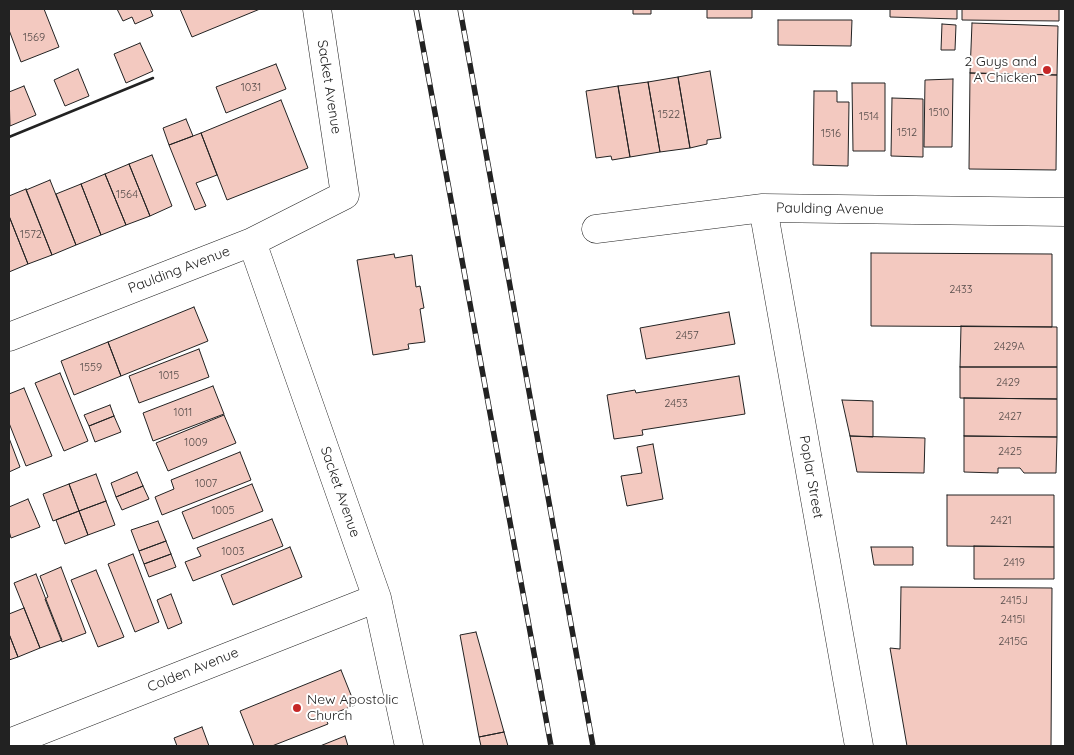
<!DOCTYPE html>
<style>
body{margin:0}
#map{position:relative;width:1074px;height:755px;overflow:hidden;background:#fff;font-family:Quicksand,sans-serif}
canvas{display:block}
.frame{position:absolute;inset:0;border:10px solid #222;pointer-events:none}
</style>
<div id="map">
<canvas width="1074" height="755"></canvas>
<div class="frame"></div>
</div>
<script>
const context = document.querySelector('canvas').getContext('2d');
context.lineJoin = 'round';
function fillPath(path, color) {
  context.fillStyle = color;
  context.fill(path, 'evenodd');
}
function toPath(rows) {
  const path = new Path2D();
  for (const r of rows) {
    path.moveTo(r[0], r[1]);
    for (let i = 2; i < r.length; i += 2) path.lineTo(r[i], r[i + 1]);
  }
  return path;
}
function trace(path, color, width, dash) {
  context.strokeStyle = color;
  context.lineWidth = width;
  context.lineCap = dash ? 'butt' : 'round';
  context.setLineDash(dash || []);
  context.stroke(path);
}
function label(font, color, halo, rows, align = 'center') {
  context.font = font + ' Quicksand,sans-serif';
  context.lineWidth = 4;
  context.setLineDash([]);
  context.textBaseline = 'middle';
  context.strokeStyle = halo;
  context.fillStyle = color;
  for (const [text, x, y, turn = 0] of rows) {
    context.save();
    context.translate(x, y);
    context.rotate((+turn || 0) * Math.PI / 180);
    context.textAlign = isNaN(turn) ? turn : align;
    if (halo) context.strokeText(text, 0, 0);
    context.fillText(text, 0, 0);
    context.restore();
  }
}
const building = toPath([
 [9,9,44,9,59,47,21,62,9,30,9,9],
 [117,9,150,9,153,16,135,24,132,17,123,21,117,9],
 [180,9,260,9,192,37,180,9],
 [633,9,651,9,651,14,633,14,633,9],
 [707,9,752,9,752,18,707,18,707,9],
 [890,9,957,9,957,19,890,17,890,9],
 [962,9,1059,9,1059,21,962,20,962,9],
 [778,20,852,20,851,46,778,45,778,20],
 [972,23,1058,26,1057,75,970,73,972,23],
 [942,24,956,25,955,50,941,50,942,24],
 [140,43,153,71,126,83,114,54,140,43],
 [276,64,286,89,226,113,216,87,276,64],
 [78,69,89,96,65,106,54,80,78,69],
 [710,71,721,138,707,140,707,144,690,148,678,77,710,71],
 [970,73,1057,75,1056,170,969,169,970,73],
 [678,77,690,148,660,152,648,82,678,77],
 [953,79,952,147,924,147,925,80,953,79],
 [648,82,660,152,630,157,618,86,648,82],
 [852,83,885,83,885,151,853,151,852,83],
 [24,86,36,115,10,126,9,92,24,86],
 [618,86,630,157,612,160,611,156,596,158,586,91,618,86],
 [814,91,837,91,837,102,849,102,848,166,813,165,814,91],
 [892,98,923,99,923,157,891,156,892,98],
 [281,100,308,168,227,200,201,133,281,100],
 [186,119,193,136,169,145,163,128,186,119],
 [201,133,217,175,196,183,206,206,195,210,169,145,201,133],
 [152,155,172,206,150,216,129,164,152,155],
 [129,164,150,216,126,225,105,174,129,164],
 [105,174,126,225,101,235,81,184,105,174],
 [50,180,76,245,52,255,26,190,50,180],
 [81,184,101,235,76,245,56,194,81,184],
 [26,189,52,255,28,264,9,216,9,196,26,189],
 [9,216,28,264,9,272,9,216],
 [871,253,1052,254,1052,327,871,326,871,253],
 [394,254,395,258,412,255,416,287,420,286,424,308,420,309,425,342,408,344,409,349,373,355,357,260,394,254],
 [194,307,208,341,121,376,108,342,194,307],
 [729,312,735,344,646,359,640,328,729,312],
 [961,326,1057,327,1057,367,960,367,961,326],
 [108,342,121,376,74,395,61,361,108,342],
 [199,349,209,377,139,403,129,376,199,349],
 [960,367,1057,367,1057,399,960,398,960,367],
 [60,373,88,441,64,451,35,383,60,373],
 [739,376,745,414,642,430,643,435,614,439,607,395,635,390,636,393,739,376],
 [213,386,224,414,153,441,143,413,213,386],
 [24,388,52,456,26,466,9,423,9,394,24,388],
 [964,398,1057,399,1057,437,964,436,964,398],
 [842,400,873,401,873,437,850,436,842,400],
 [110,405,114,416,89,426,84,415,110,405],
 [224,415,236,443,168,471,156,443,224,415],
 [114,416,121,432,95,442,89,426,114,416],
 [850,436,925,438,924,473,857,472,850,436],
 [964,436,1057,437,1056,473,1024,473,1020,468,998,468,998,473,964,472,964,436],
 [9,438,20,467,9,472,9,438],
 [653,444,663,499,627,506,621,476,642,473,637,447,653,444],
 [240,452,251,480,162,515,155,497,174,489,171,480,240,452],
 [137,472,143,486,116,497,111,483,137,472],
 [96,474,106,501,79,511,69,484,96,474],
 [69,484,79,511,53,521,43,494,69,484],
 [252,484,263,511,193,539,182,512,252,484],
 [143,486,149,499,122,510,116,497,143,486],
 [947,495,1054,495,1054,547,947,546,947,495],
 [28,499,40,527,11,538,9,531,9,507,28,499],
 [106,501,115,525,88,535,79,511,106,501],
 [79,511,88,535,65,544,56,520,79,511],
 [272,519,283,546,193,581,185,562,201,556,197,548,272,519],
 [158,521,166,541,139,551,131,530,158,521],
 [166,541,171,554,144,564,139,551,166,541],
 [974,546,1054,547,1054,579,974,579,974,546],
 [290,547,302,577,233,605,221,575,290,547],
 [871,547,913,547,913,565,874,565,871,547],
 [133,554,159,622,135,632,108,564,133,554],
 [171,554,176,567,149,577,144,564,171,554],
 [61,567,86,633,62,642,45,599,48,597,40,576,61,567],
 [96,570,124,637,98,647,71,580,96,570],
 [36,574,62,640,40,648,14,583,36,574],
 [901,587,1052,588,1051,746,907,746,890,648,900,649,901,587],
 [171,594,182,623,168,629,157,600,171,594],
 [24,608,40,648,18,657,9,634,9,614,24,608],
 [476,632,504,732,479,737,460,635,476,632],
 [9,634,18,657,9,660,9,634],
 [341,670,355,705,325,717,328,724,272,746,254,746,240,711,341,670],
 [202,727,209,746,177,746,174,738,202,727],
 [504,732,508,746,481,746,479,737,504,732],
 [345,736,348,746,320,746,345,736]
]);
fillPath(building, '#f3c9c0');
trace(building, '#222', 1);
const street = toPath([
 [763,208,859,746],
 [596,229,763,208,1065,212],
 [252,242,377,598,409,746],
 [9,337,252,242,345,195,317,9],
 [9,743,377,598]
]);
trace(street, '#222', 29);
trace(street, '#fff', 28);
const rail = toPath([
 [416,9,551,746],
 [460,9,593,746]
]);
trace(rail, '#222', 5.5);
trace(rail, '#fff', 4, [11]);
trace(toPath([
 [9,137,153,78]
]), '#222', 2.5);
for (const [x, y, r, color] of [
 [1047,70,5,"#c62828"],
 [297,708,5,"#c62828"]
]) {
  const dot = new Path2D();
  dot.arc(x, y, r, 0, 2 * Math.PI);
  context.fillStyle = color;
  context.fill(dot);
  trace(dot, '#fff', 2);
}
label('11px', '#564c4a', null, [
 ["1569",34,38],
 ["1031",251,88],
 ["1510",939,113],
 ["1522",669,115],
 ["1514",869,117],
 ["1512",907,133],
 ["1516",831,134],
 ["1564",127,195],
 ["1572",31,235],
 ["2433",961,290],
 ["2457",687,336],
 ["2429A",1009,347],
 ["1559",91,368],
 ["1015",169,376],
 ["2429",1008,383],
 ["2453",676,404],
 ["1011",183,413],
 ["2427",1010,417],
 ["1009",196,443],
 ["2425",1010,452],
 ["1007",206,484],
 ["1005",223,511],
 ["2421",1001,521],
 ["1003",233,552],
 ["2419",1014,563],
 ["2415J",1014,601],
 ["2415I",1013,620],
 ["2415G",1013,642]
]);
label('14px', '#222', '#fff', [
 ["2 Guys and",1037,62],
 ["A Chicken",1037,78],
 ["New Apostolic",307,700,"left"],
 ["Church",307,716,"left"]
], 'right');
label('14px', '#222', '#fff', [
 ["Sacket Avenue",329,87,81],
 ["Paulding Avenue",830,209,1],
 ["Paulding Avenue",179,270,-21],
 ["Poplar Street",811,477,80],
 ["Sacket Avenue",340,492,71],
 ["Colden Avenue",193,670,-22]
]);
</script>
